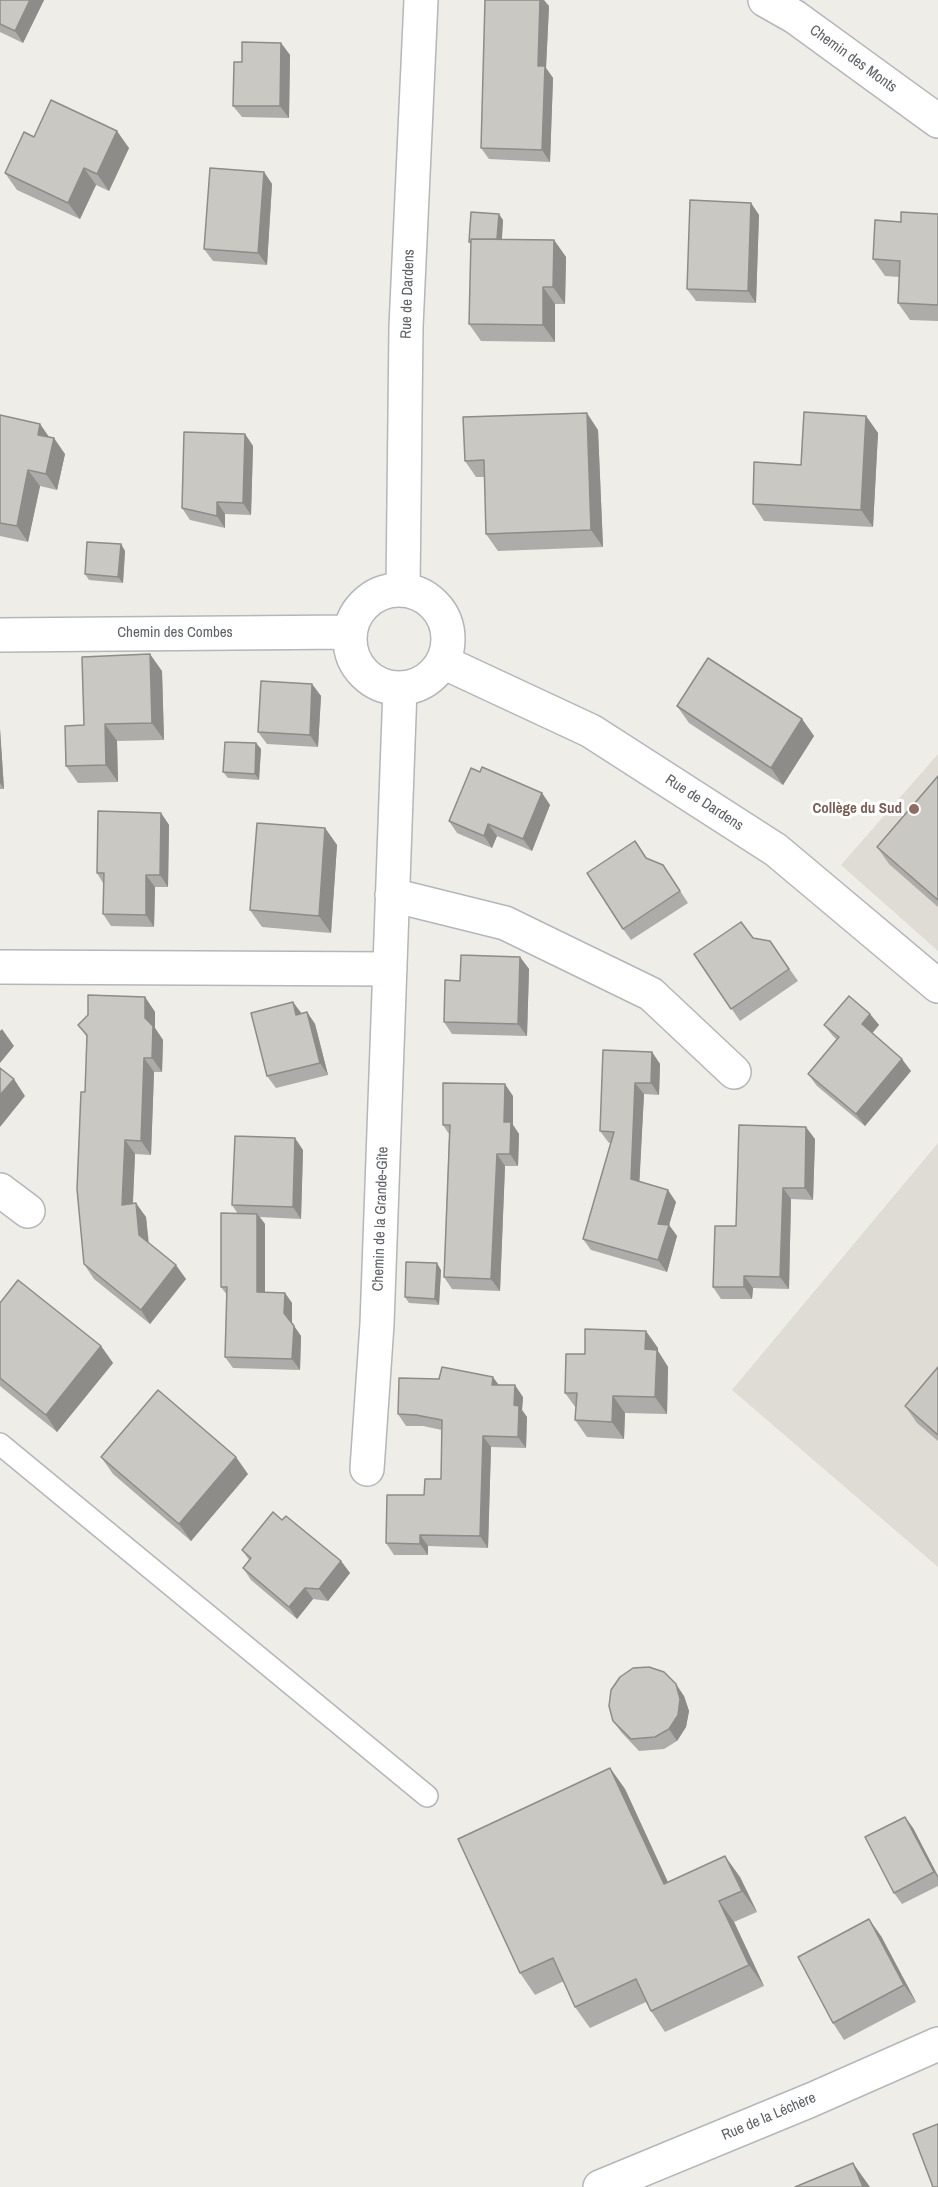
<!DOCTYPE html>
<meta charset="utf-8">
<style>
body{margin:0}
canvas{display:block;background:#eeede7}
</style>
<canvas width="938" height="2187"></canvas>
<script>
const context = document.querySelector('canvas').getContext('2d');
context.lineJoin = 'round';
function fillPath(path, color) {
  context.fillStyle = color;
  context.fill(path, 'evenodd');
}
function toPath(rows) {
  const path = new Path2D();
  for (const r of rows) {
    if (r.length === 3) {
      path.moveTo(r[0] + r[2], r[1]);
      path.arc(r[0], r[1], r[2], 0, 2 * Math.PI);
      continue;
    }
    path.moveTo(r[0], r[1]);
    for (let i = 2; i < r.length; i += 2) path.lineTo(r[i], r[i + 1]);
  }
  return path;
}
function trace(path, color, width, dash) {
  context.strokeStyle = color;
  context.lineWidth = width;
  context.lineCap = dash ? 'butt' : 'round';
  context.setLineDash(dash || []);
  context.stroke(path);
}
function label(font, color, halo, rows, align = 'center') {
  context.font = font + ' "Archivo Narrow",sans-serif';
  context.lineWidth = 6;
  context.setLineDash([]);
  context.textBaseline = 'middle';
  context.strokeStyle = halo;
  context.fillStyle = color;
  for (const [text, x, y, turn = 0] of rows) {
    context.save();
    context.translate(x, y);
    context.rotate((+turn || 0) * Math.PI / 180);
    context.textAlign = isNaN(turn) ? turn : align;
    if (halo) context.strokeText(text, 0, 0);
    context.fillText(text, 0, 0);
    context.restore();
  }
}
fillPath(toPath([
 [938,754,938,951,841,865],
 [938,1143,938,1567,732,1390]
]), '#dedcd5');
const service = toPath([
 [0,1444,427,1796]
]);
const minor = toPath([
 [765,0,795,17,938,121],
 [403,589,406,327,421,0],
 [399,639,49],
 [0,635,350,632],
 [443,662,591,731,776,850,938,986],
 [392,895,505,923,651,994,734,1072],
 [0,967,390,969],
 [0,1190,28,1211],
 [367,1469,377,1324,400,688],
 [600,2187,811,2100,938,2044]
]);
trace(service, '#b4b6ba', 24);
trace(minor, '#b4b6ba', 36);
trace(service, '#fff', 21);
trace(minor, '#fff', 33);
fillPath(toPath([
 [0,0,44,0,23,43,0,32],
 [549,6,546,68,553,78,550,162,489,159,481,148],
 [281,43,290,55,289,118,242,117,233,106,242,62],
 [34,137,129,148,109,191,96,185,80,219,17,190,5,173],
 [264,172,272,184,267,265,213,261,204,249],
 [751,203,759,215,756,303,696,301,687,289],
 [938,214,938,321,910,320,898,303,899,277,885,276,873,259,901,222],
 [503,220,502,239,554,240,566,257,565,304,555,304,555,342,481,341,469,324,471,245,469,242],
 [0,415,40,424,49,437,65,454,57,490,40,486,28,542,0,536],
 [866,416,878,433,873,527,764,521,753,504],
 [598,430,603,547,498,551,486,534,485,477,476,477,465,461],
 [245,434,253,446,251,515,225,514,225,528,190,520,182,508],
 [121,544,125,551,123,583,89,580,85,574],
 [162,671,164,740,117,741,118,782,78,783,66,766,84,725],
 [312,684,321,696,318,747,267,744,258,732],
 [677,706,802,719,814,736,783,785,689,723],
 [0,729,4,789,0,789],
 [256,743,261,749,259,780,228,778,223,772],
 [480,772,542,793,550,805,532,851,497,836,492,848,457,833,449,821],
 [938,776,938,907,889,864,877,847],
 [161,813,169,825,168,887,155,887,154,927,111,926,103,914,103,883,97,873],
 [325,828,337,845,331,933,262,927,250,910],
 [671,877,688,903,631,940,623,929],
 [753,938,770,941,798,981,740,1021,694,954],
 [520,957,529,969,527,1036,452,1034,444,1022,460,981],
 [145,997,155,1012,155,1028,163,1040,162,1072,154,1072,151,1155,135,1154,133,1204,146,1217,149,1243,186,1279,150,1324,94,1279,84,1264,87,1037,78,1025],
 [293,1002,301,1014,307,1012,315,1024,328,1075,276,1088,267,1076],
 [870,1014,879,1025,872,1033,911,1071,865,1126,817,1086,808,1074,837,1040,833,1036,824,1025],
 [652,1052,660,1064,659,1095,644,1094,639,1182,676,1202,669,1225,677,1236,667,1272,591,1250,583,1239,611,1143,609,1143,600,1131],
 [513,1096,513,1125,519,1134,518,1166,505,1166,500,1291,452,1289,444,1277,449,1134,443,1125],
 [815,1139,813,1200,791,1199,789,1289,753,1288,752,1299,721,1299,713,1287,736,1226],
 [303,1150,301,1219,260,1217,265,1224,265,1292,285,1293,292,1303,292,1323,301,1336,300,1370,233,1368,225,1357,227,1295,221,1287,238,1214,232,1205],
 [441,1270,439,1305,409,1303,405,1297],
 [0,1303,101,1346,113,1363,57,1432,0,1386],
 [658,1348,658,1351,668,1367,667,1414,625,1413,624,1439,587,1437,575,1420,576,1408,565,1393,585,1354],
 [938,1367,938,1441,917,1423,905,1406],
 [499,1385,523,1397,522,1410,527,1417,526,1448,491,1447,488,1548,428,1546,428,1555,394,1555,386,1543,424,1495,441,1479,442,1430,423,1426,406,1426,398,1414],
 [101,1457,248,1474,191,1541,113,1474],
 [282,1520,341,1561,350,1573,328,1601,313,1599,297,1619,251,1580,243,1568,249,1560,242,1550],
 [684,1696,689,1711,686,1727,677,1741,664,1749,639,1751,622,1733,613,1721],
 [610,1768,625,1789,668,1883,740,1877,757,1912,734,1922,764,1986,665,2032,651,2011,646,2002,590,2028,575,2007,564,1981,535,1995,520,1973],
 [905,1817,913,1828,938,1876,938,1886,902,1904,894,1893],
 [881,1936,916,2002,844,2040,833,2023]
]), '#aeaca8');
fillPath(toPath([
 [30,0,44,0,23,43,15,31],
 [538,0,544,0,549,6,546,68,553,78,550,162,542,150,538,66],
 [281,43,290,55,289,118,280,106],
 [117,131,129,148,109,191,97,174],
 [84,168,96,185,80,219,68,203],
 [264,172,272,184,267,265,258,253],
 [751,203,759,215,756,303,748,291],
 [499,214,503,220,501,250,496,244],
 [554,240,566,257,565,304,553,287],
 [543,287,555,304,555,342,543,325],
 [587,413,598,430,603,547,591,530],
 [866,416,878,433,873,527,861,510],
 [40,424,51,440,38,435],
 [245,434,253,446,251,515,243,503],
 [54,438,65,454,57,490,46,474],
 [28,470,40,486,28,542,17,526],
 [217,502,225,514,225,528,217,516],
 [121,544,125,551,123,583,118,577],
 [150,654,162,671,164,740,152,723],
 [312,684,321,696,318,747,310,735],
 [802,719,814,736,783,785,771,768],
 [105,724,117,741,118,782,106,765],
 [0,729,4,789,0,783],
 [256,743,261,749,259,780,255,774],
 [542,793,550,805,532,851,523,839],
 [161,813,169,825,168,887,160,875],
 [488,824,497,836,492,848,484,836],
 [325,828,337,845,331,933,319,916],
 [146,875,155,887,154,927,146,915],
 [520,957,529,969,527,1036,518,1024],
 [145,997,155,1012,155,1028,163,1040,162,1072,152,1058,145,1018],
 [293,1002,302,1014,296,1015],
 [307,1012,315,1024,328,1075,320,1063],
 [870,1014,879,1025,870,1036,862,1024],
 [2,1029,14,1046,0,1063,0,1031],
 [652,1052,660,1064,659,1095,651,1083],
 [144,1058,154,1072,151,1155,141,1141],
 [902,1059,911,1071,865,1126,856,1114],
 [14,1079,25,1096,0,1127,0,1095],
 [635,1083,644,1094,639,1191,631,1179],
 [505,1084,513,1096,513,1125,519,1134,518,1166,510,1154,504,1122],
 [806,1127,815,1139,813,1200,805,1188],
 [295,1138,303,1150,301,1219,293,1207],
 [125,1140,135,1154,132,1219,122,1205],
 [497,1154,505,1166,500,1291,491,1279],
 [783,1188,791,1199,789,1289,780,1277],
 [668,1190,676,1202,669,1225,677,1236,667,1272,658,1260,658,1224],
 [136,1203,146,1217,149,1250,139,1235],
 [257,1214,265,1224,265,1303,257,1292],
 [437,1263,441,1270,439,1305,435,1299],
 [176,1265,186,1279,150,1324,141,1310],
 [744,1276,753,1288,752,1299,744,1287],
 [285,1293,292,1303,292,1323,284,1313],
 [294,1326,301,1336,300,1370,292,1359],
 [646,1331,658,1348,658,1351,668,1367,667,1414,655,1397,645,1349],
 [101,1346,113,1363,57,1432,46,1415],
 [493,1377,501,1388,492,1385],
 [515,1385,523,1397,522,1410,527,1417,526,1448,518,1437,514,1405],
 [613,1396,625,1413,624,1439,612,1422],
 [483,1436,491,1447,488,1548,480,1536],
 [236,1457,248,1474,191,1541,179,1524],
 [420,1535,428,1546,428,1555,420,1544],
 [341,1561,350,1573,328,1601,319,1589],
 [305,1588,313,1599,297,1619,289,1607],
 [676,1684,684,1696,689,1711,686,1727,677,1741,669,1729],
 [610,1768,625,1789,679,1906,664,1884],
 [905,1817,913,1828,938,1876,938,1878,934,1872],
 [725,1856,740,1877,757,1912,742,1891],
 [719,1901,734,1922,764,1986,749,1965],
 [869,1919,881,1936,916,2002,904,1985],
 [853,2163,870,2187,863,2187]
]), '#8d8c88');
const building = toPath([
 [0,0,30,0,15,31,0,24,0,0],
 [485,0,540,0,538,66,545,66,542,150,481,148,485,0],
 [242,42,281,43,280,106,233,106,234,62,242,62,242,42],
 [51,100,117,131,97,174,84,168,68,203,5,173,24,132,34,137,51,100],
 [210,168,264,172,258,253,204,249,210,168],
 [690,200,751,203,748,291,687,289,690,200],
 [471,212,499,214,497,239,471,239,471,242,469,242,471,212],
 [901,212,938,214,938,305,898,303,900,261,873,259,875,220,901,222,901,212],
 [471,239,554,240,553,287,543,287,543,325,469,324,471,239],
 [804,412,866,416,861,510,753,504,754,462,801,465,804,412],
 [587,413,591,530,486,534,484,460,465,461,463,417,587,413],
 [0,415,40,424,38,435,54,438,46,474,28,470,17,526,0,523,0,415],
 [184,432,245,434,243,503,217,502,217,516,182,508,184,432],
 [87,542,121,544,118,577,85,574,87,542],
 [150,654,152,723,105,724,106,765,66,766,65,726,84,725,82,657,150,654],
 [708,658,802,719,771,768,677,706,708,658],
 [261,681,312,684,310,735,258,732,261,681],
 [225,742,256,743,255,774,223,772,225,742],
 [482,767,542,793,523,839,488,824,484,836,449,821,471,768,480,772,482,767],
 [938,776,938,900,877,847,938,776],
 [98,811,161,813,160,875,146,875,146,915,103,914,104,873,97,873,98,811],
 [257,823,325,828,319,916,250,910,257,823],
 [635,841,646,858,663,865,680,891,623,929,587,873,635,841],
 [741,922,753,938,770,941,789,969,731,1009,694,954,741,922],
 [461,955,520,957,518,1024,444,1022,445,980,460,981,461,955],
 [88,995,145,997,145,1018,153,1026,152,1058,144,1058,141,1141,125,1140,122,1205,136,1203,139,1235,176,1265,141,1310,84,1264,77,1189,81,1092,85,1092,87,1035,78,1025,88,1015,88,995],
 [849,996,870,1014,862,1024,902,1059,856,1114,808,1074,839,1037,824,1025,849,996],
 [293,1002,296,1015,307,1012,320,1063,267,1076,251,1013,293,1002],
 [603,1050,652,1052,651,1083,635,1083,631,1179,668,1190,658,1224,669,1225,658,1260,583,1239,614,1132,600,1131,603,1050],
 [0,1068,14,1079,0,1095,0,1068],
 [443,1083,505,1084,504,1122,511,1122,510,1154,497,1154,491,1279,444,1277,450,1125,443,1125,443,1083],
 [739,1125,806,1127,805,1188,783,1188,780,1277,744,1276,744,1287,713,1287,715,1226,736,1226,739,1125],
 [235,1136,295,1138,293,1207,232,1205,235,1136],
 [221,1213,257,1214,257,1292,285,1293,284,1313,294,1326,292,1359,225,1357,227,1287,221,1287,221,1213],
 [406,1262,437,1263,435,1299,405,1297,406,1262],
 [18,1280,101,1346,46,1415,0,1378,0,1303,18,1280],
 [585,1329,646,1331,645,1349,657,1350,655,1397,613,1396,612,1422,575,1420,577,1393,565,1393,566,1354,585,1354,585,1329],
 [442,1367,493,1377,492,1385,515,1385,514,1405,519,1406,518,1437,483,1436,480,1536,420,1535,420,1544,386,1543,387,1495,424,1495,425,1479,441,1479,442,1420,416,1415,398,1414,399,1378,439,1379,442,1367],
 [938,1367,938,1435,905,1406,938,1367],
 [158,1390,236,1457,179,1524,101,1457,158,1390],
 [273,1512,282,1520,286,1516,341,1561,319,1589,305,1588,289,1607,243,1568,251,1558,242,1550,273,1512],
 [649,1667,664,1672,676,1684,680,1699,678,1715,669,1729,655,1737,631,1739,613,1721,609,1706,611,1690,620,1677,633,1668,649,1667],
 [610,1768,664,1884,725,1856,742,1891,719,1901,749,1965,651,2011,636,1979,575,2007,553,1958,520,1973,458,1839,610,1768],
 [905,1817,934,1872,894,1893,865,1837,905,1817],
 [869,1919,904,1985,833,2023,798,1957,869,1919],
 [938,2124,938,2187,933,2187,913,2134,938,2124],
 [853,2163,863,2187,795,2187,853,2163]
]);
fillPath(building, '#cac8c3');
trace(building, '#8d8c88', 1.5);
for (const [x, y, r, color] of [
 [914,809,6,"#8d6e63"]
]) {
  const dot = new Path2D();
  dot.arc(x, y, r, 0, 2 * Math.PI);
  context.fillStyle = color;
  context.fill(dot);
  trace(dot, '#fff', 2);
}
label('15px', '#5e6165', '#fff', [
 ["Chemin des Monts",853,59,36],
 ["Rue de Dardens",408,294,-88],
 ["Chemin des Combes",175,633],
 ["Rue de Dardens",704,803,33],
 ["Chemin de la Grande-Gîte",381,1219,-88],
 ["Rue de la Léchère",769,2117,-23]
]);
label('bold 15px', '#785e54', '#fff', [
 ["Collège du Sud",902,809]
], 'right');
</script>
